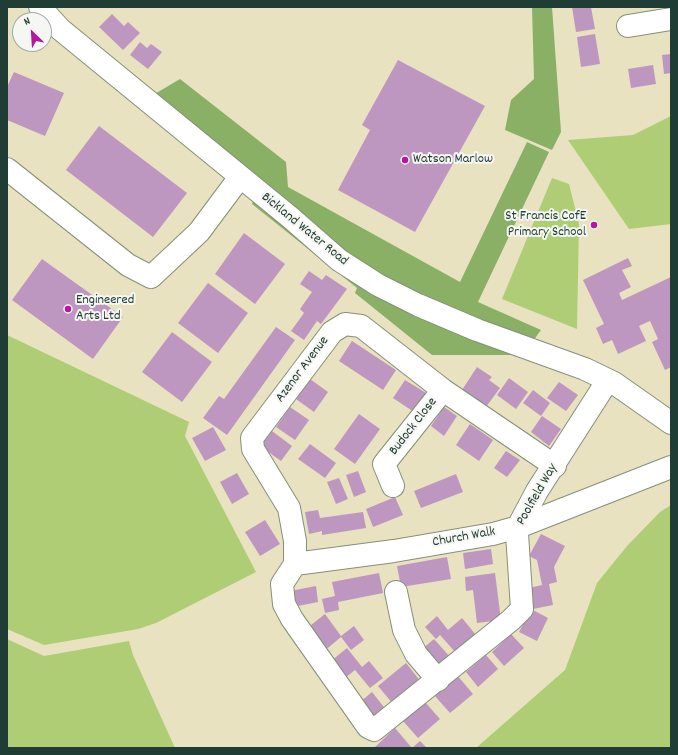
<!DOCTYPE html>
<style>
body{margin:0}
#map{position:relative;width:678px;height:755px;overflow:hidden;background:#e9e2c0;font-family:Dekko,sans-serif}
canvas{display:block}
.frame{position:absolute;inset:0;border:8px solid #1f3d34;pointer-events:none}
.north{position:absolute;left:12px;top:12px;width:40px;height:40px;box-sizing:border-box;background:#f6f6f2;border:1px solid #a0aca6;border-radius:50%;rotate:335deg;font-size:11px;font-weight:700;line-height:16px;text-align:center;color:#1f3d34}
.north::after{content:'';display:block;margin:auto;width:14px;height:18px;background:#b5179e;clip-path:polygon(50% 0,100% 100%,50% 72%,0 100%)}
</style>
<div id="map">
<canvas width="678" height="755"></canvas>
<div class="frame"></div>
<div class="north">N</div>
</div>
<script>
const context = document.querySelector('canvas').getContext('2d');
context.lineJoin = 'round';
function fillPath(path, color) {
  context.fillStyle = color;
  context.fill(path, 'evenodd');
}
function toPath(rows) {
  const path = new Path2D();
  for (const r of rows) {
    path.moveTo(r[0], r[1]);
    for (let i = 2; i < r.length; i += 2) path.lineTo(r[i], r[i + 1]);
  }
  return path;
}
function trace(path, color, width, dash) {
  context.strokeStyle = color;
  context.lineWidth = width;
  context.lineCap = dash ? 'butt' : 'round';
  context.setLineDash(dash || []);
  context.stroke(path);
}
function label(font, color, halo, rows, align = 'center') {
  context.font = font + ' Dekko,sans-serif';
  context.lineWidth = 4;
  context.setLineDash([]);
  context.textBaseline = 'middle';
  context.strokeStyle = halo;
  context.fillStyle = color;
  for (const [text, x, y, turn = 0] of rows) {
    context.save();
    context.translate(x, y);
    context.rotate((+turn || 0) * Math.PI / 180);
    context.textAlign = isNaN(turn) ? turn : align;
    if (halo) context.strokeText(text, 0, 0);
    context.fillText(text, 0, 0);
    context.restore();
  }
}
fillPath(toPath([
 [671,116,671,224,629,229,568,140,633,135],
 [552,178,569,184,579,224,577,329,502,299],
 [7,335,189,422,185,436,256,572,156,623,138,629,44,645,7,629],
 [671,505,671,748,476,748,565,670,597,583,627,546,660,512],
 [7,639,44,656,129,641,133,655,175,748,7,748]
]), '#aecd74');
fillPath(toPath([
 [532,7,552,7,561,132,552,150,505,130,511,100,534,79],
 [180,79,286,162,288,187,460,282,527,142,549,152,478,302,541,330,523,355,432,355,355,293,357,288,252,204,259,186,153,95]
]), '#8ab066');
fillPath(toPath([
 [572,7,591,7,595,29,576,32],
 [112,14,124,26,128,22,140,33,123,50,99,27],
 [595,34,600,64,581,67,577,37],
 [140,42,147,48,151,44,162,52,148,69,130,55],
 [671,54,671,73,664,74,662,55],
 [398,60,485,106,415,232,338,190,370,130,362,125],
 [653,65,656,84,631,88,628,69],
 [14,72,64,93,45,136,7,120,7,87],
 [99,126,187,193,153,237,66,170],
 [244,233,285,264,255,304,215,274],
 [628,258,632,266,622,270,631,287,619,293,622,300,671,277,671,367,665,370,652,342,658,339,650,321,639,326,646,341,618,354,612,340,603,344,596,328,604,324,583,280],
 [42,259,123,317,93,359,12,300],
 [309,271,322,280,326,275,347,289,321,324,317,321,304,340,291,331,304,313,300,309,312,292,300,284],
 [208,283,248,313,218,353,178,323],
 [276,327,295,340,227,435,203,418,219,396,224,399],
 [172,332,212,362,182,402,142,372],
 [352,341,396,370,383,390,339,361],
 [477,367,492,377,489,380,500,388,486,407,462,390],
 [509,378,528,392,516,409,497,395],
 [310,379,328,392,314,412,296,399],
 [405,380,426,393,414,412,393,398],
 [559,382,578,395,566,411,547,398],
 [533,390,550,403,541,416,523,403],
 [290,407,309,420,295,440,276,427],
 [444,407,457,416,444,436,431,426],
 [359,414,380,429,355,464,334,449],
 [542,416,561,429,549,446,531,432],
 [470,424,493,440,479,461,456,445],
 [213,427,226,450,205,461,192,438],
 [272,431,292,446,281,461,260,446],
 [310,444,336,463,325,478,298,459],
 [506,451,520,460,507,477,494,468],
 [358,471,366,492,354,497,346,475],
 [237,473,249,494,232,504,220,482],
 [456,474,463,492,421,508,414,491],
 [339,478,348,499,336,504,327,482],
 [395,497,403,515,373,527,366,509],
 [318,510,320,518,363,512,366,528,322,535,322,531,309,534,305,512],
 [265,520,280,544,260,556,245,532],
 [541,534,565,546,554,567,557,582,549,584,553,605,533,609,529,588,542,585,537,560,529,556],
 [491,549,493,564,465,569,463,553],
 [447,557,451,579,401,587,397,566],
 [379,573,383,593,338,602,339,610,325,613,322,599,335,596,332,582],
 [495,573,501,620,477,623,473,590,466,591,465,577],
 [316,586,318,602,293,607,290,591],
 [531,609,548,618,537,641,519,632],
 [325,614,341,636,354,626,364,640,351,650,341,637,323,652,306,629],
 [437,616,448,630,462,618,476,635,456,653,440,635,436,639,425,627],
 [511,634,524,648,504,666,492,652],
 [434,639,450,657,438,667,422,649],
 [347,648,362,667,369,661,383,678,370,688,355,670,345,678,331,661],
 [486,655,498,669,478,687,466,672],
 [406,663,421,682,393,704,378,686],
 [457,675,473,694,450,713,434,695],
 [372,692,387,711,375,721,360,702],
 [425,702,440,719,418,738,403,721],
 [395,728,412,748,420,741,427,748,374,748]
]), '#bd97bf');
const minor = toPath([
 [40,7,60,29,291,218,339,260,378,285,418,305,477,330,585,369,614,383,671,423],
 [628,26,671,19],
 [7,169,128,265,151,277,199,232,240,177],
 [393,486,384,464,443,390],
 [295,564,282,584,284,604,292,619,368,727,374,730,511,620,522,609,517,534,518,527,537,491,608,380],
 [295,564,295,541,289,508,253,449,252,438,332,332,345,324,361,326,443,390,555,466],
 [295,564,394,551,493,534,518,527,671,467],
 [396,592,404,630,416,654,438,680]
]);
trace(minor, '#84907a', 24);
trace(minor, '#fff', 22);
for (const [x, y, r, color] of [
 [405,160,4,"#b5179e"],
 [594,225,4,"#b5179e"],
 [68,309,4,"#b5179e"]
]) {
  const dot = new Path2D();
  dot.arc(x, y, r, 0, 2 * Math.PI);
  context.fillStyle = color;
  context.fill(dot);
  trace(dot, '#f6f6f2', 1.5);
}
label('14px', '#1f3d34', '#f6f6f2', [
 ["Watson Marlow",413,160],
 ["St Francis CofE",586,217,"right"],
 ["Primary School",586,233,"right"],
 ["Engineered",76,301],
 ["Arts Ltd",76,317]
], 'left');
label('14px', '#1f3d34', '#f6f6f2', [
 ["Bickland Water Road",304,230,39],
 ["Azenor Avenue",303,370,-53],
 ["Budock Close",414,427,-52],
 ["Poolfield Way",538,495,-60],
 ["Church Walk",464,538,-10]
]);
</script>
